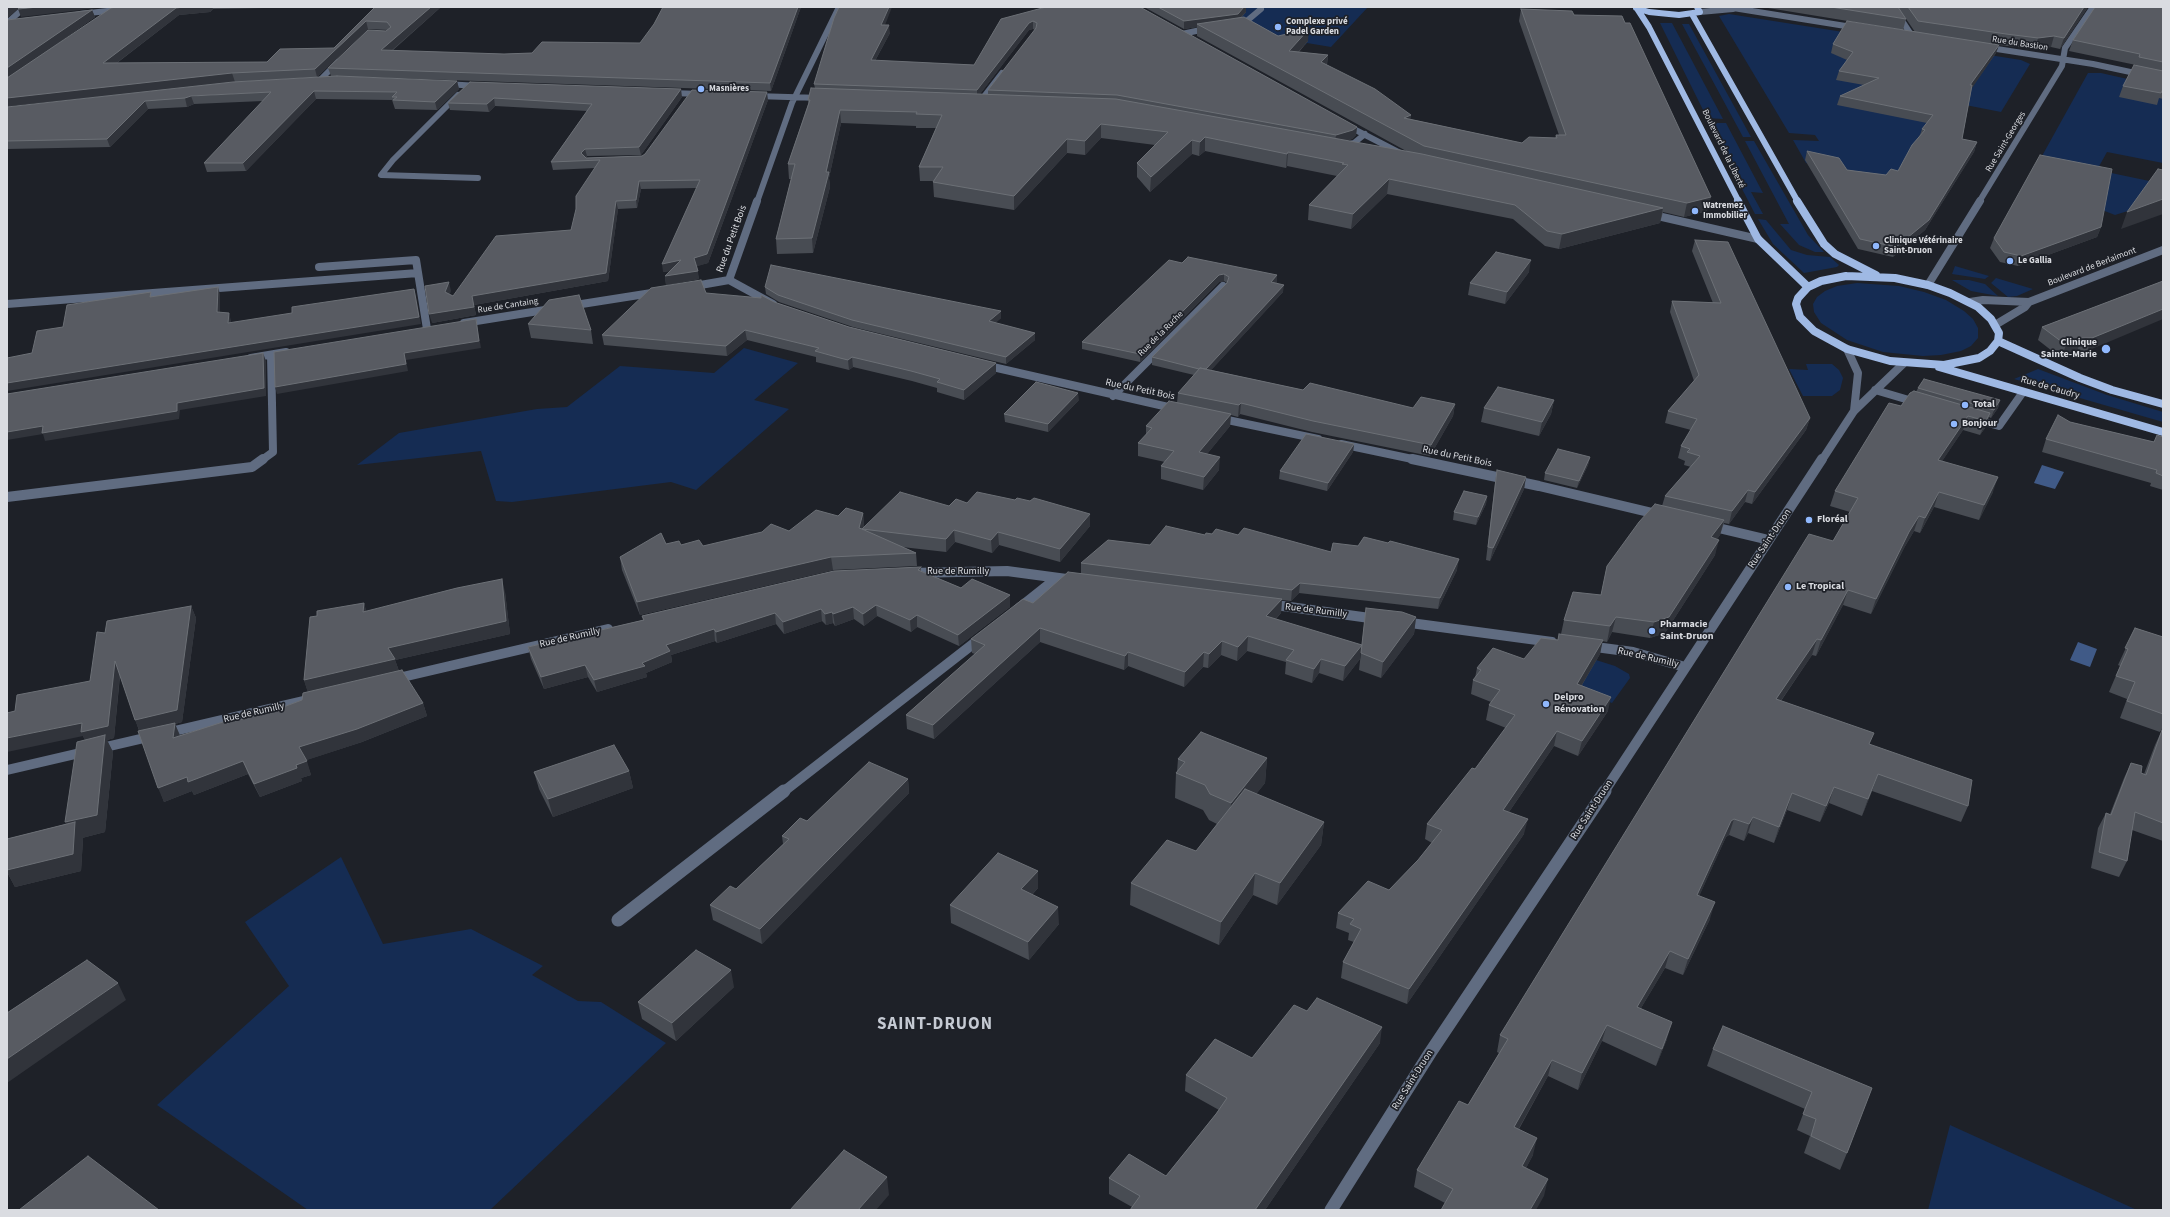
<!DOCTYPE html>
<meta charset="utf-8">
<style>
body{margin:0}
#map{position:relative;width:2170px;height:1217px;overflow:hidden;background:#1e2128;font-family:"Source Sans 3",sans-serif}
canvas{display:block}
.frame{position:absolute;inset:0;border:8px solid #dadce1;pointer-events:none}
</style>
<div id="map">
<canvas width="2170" height="1217"></canvas>
<div class="frame"></div>
</div>
<script>
const context = document.querySelector('canvas').getContext('2d');
context.lineJoin = 'round';
function fillPath(path, color) {
  context.fillStyle = color;
  context.fill(path, 'evenodd');
}
function toPath(rows) {
  const path = new Path2D();
  for (const r of rows) {
    path.moveTo(r[0], r[1]);
    for (let i = 2; i < r.length; i += 2) path.lineTo(r[i], r[i + 1]);
  }
  return path;
}
function trace(path, color, width, dash) {
  context.strokeStyle = color;
  context.lineWidth = width;
  context.lineCap = dash ? 'butt' : 'round';
  context.setLineDash(dash || []);
  context.stroke(path);
}
function label(font, color, halo, rows, align = 'center') {
  context.font = font + ' "Source Sans 3",sans-serif';
  context.lineWidth = 3.5;
  context.setLineDash([]);
  context.textBaseline = 'middle';
  context.strokeStyle = halo;
  context.fillStyle = color;
  for (const [text, x, y, turn = 0] of rows) {
    context.save();
    context.translate(x, y);
    context.rotate((+turn || 0) * Math.PI / 180);
    context.textAlign = isNaN(turn) ? turn : align;
    if (halo) context.strokeText(text, 0, 0);
    context.fillText(text, 0, 0);
    context.restore();
  }
}
fillPath(toPath([
 [1235,7,1368,7,1331,47,1307,43,1305,45,1229,47,1198,29],
 [1729,14,2021,60,2030,64,2001,112,1925,97,1931,124,1895,180,1806,163,1793,140,1819,141,1815,135,1789,133,1719,16],
 [1660,23,1672,23,1723,119,1707,118],
 [1682,24,1689,24,1751,137,1743,137],
 [2088,73,2101,73,2163,87,2163,163,2107,152,2097,170,2159,183,2131,210,2115,215,2084,203,2037,165],
 [1708,123,1726,123,1763,193,1751,192,1763,214,1755,214],
 [1745,141,1754,141,1808,235,1824,252,1815,252,1799,245,1780,224,1789,224],
 [1758,219,1766,220,1791,250,1807,255,1830,257,1839,265,1837,267,1804,273,1773,244],
 [1955,266,1989,276,1985,279,1952,274],
 [1996,278,2033,289,2017,296,2008,297,1991,283],
 [1952,280,1969,280,1985,284,1998,296,1971,291],
 [1857,283,1899,286,1924,292,1946,300,1964,311,1973,319,1978,328,1978,338,1971,346,1961,351,1941,355,1923,356,1883,352,1847,340,1821,323,1814,312,1813,304,1817,297,1825,291,1837,286],
 [744,348,798,363,754,400,789,409,696,490,671,482,512,502,496,501,481,451,357,465,399,433,537,409,567,407,620,366,714,373],
 [1806,364,1832,364,1839,370,1843,378,1840,390,1832,396,1803,396,1789,369,1808,370],
 [2038,369,2107,395,2163,412,2163,422,2014,379],
 [1596,660,1615,666,1629,674,1630,678,1612,703,1558,682,1586,678],
 [341,857,383,944,471,929,543,966,532,975,578,1001,601,1002,666,1043,490,1210,308,1210,157,1105,289,986,245,922],
 [1950,1125,2137,1210,1928,1210]
]), '#152c53');
fillPath(toPath([
 [2042,465,2064,472,2055,489,2034,483],
 [2078,642,2097,649,2090,667,2070,660]
]), '#405a87');
trace(toPath([
 [1727,7,1858,28],
 [1893,7,1912,36],
 [1700,12,1733,9],
 [80,14,144,7],
 [7,23,25,7],
 [1238,26,1242,25,1261,9],
 [1182,34,1210,28],
 [1984,47,2093,64,2163,79],
 [319,81,338,62],
 [445,84,479,86],
 [669,93,703,94],
 [458,95,393,160,381,175,478,178],
 [755,96,821,98],
 [979,103,1002,73],
 [1346,125,1404,155],
 [1342,146,1354,143,1365,134],
 [757,202,792,103,839,7],
 [1979,202,2062,66,2065,48,2093,7]
]), '#606c81', 6);
trace(toPath([
 [1649,214,1758,239],
 [319,267,416,260,427,329],
 [729,280,773,304],
 [729,280,757,201],
 [1928,285,1980,201],
 [689,287,729,280],
 [1970,302,1983,300,2029,302,2163,250],
 [7,304,418,273],
 [569,306,658,292],
 [464,323,551,309],
 [1995,325,2025,307,2029,302],
 [1847,349,1858,373,1854,411],
 [251,358,286,352],
 [984,365,1177,409],
 [1875,390,1919,403],
 [1113,396,1223,286],
 [1218,418,1318,439],
 [1974,419,1999,426,2023,392],
 [1341,444,1417,460],
 [262,460,273,452,271,355],
 [1822,460,1854,411,1904,363]
]), '#606c81', 8);
trace(toPath([
 [1412,459,1539,486,1661,515],
 [7,497,252,467,263,459],
 [1710,526,1769,540],
 [910,573,1007,571,1074,580],
 [1268,604,1377,619],
 [1018,609,1057,578],
 [1403,622,1552,642],
 [1588,646,1633,652,1685,667],
 [394,679,608,629],
 [7,770,303,701],
 [783,792,982,637],
 [1604,792,1822,459]
]), '#606c81', 10);
trace(toPath([
 [618,920,784,791],
 [1331,1210,1430,1053,1605,791]
]), '#606c81', 13);
trace(toPath([
 [1636,7,1649,27,1739,202],
 [1636,8,1649,12,1679,15,1700,12,1697,7],
 [1692,14,1798,202]
]), '#9fb9e4', 6);
trace(toPath([
 [1738,201,1758,239,1808,287],
 [1797,201,1824,244,1835,254,1876,275],
 [1846,276,1895,278,1928,285,1950,293,1978,307,1991,319,1999,333,1998,341,1990,351,1979,358,1944,365,1890,361,1847,349,1814,331,1800,317,1796,304,1798,298,1808,287,1821,281,1846,276],
 [1998,341,2080,378,2112,390,2163,404],
 [1939,367,2163,432]
]), '#9fb9e4', 8);
fillPath(toPath([
 [116,7,315,7,213,9,210,12,179,15,117,63,267,62,334,48,375,7,441,7,392,51,504,54,532,53,640,43,801,7,771,91,331,76,328,68,388,30,368,29,317,77,235,82,7,106,7,20,92,10,95,17,23,68],
 [1046,7,1357,127,1356,135,1352,139,1346,141,1408,152,1197,36,1197,27,1184,29,1144,7,1246,7,1246,12,1241,18,1278,36,1308,41,1299,52,1328,55,1327,65,1411,115,1410,119,1522,143,1555,138,1556,135,1559,135,1519,21,1521,9,1574,15,1707,211,1684,217,1663,212,1660,223,1559,249,1545,246,1513,219,1387,194,1351,229,1308,220,1309,205,1337,176,1287,166,1286,168,1205,151,1199,156,1192,154,1150,192,1137,177,1137,163,1155,145,1101,138,1085,155,1067,153,1014,210,934,197,933,182,934,181,920,181,919,167,936,128,916,128,916,126,841,123,829,178,830,187,813,253,777,254,776,239,791,179,789,179,788,164,808,104,808,100,815,88,814,84,885,25,890,33,875,61,974,65],
 [1033,29,1035,30,988,90,988,94,980,94,1029,30],
 [1762,7,1898,7,1906,19,1903,30],
 [1898,7,2088,7,2060,49,2051,47,2035,49,1999,45,1996,53,1972,87,1962,139,1977,142,1974,152,1925,230,1893,257,1858,249,1805,160,1807,151,1847,170,1886,175,1898,171,1920,135,1922,129,1927,123,1837,105,1840,96,1864,85,1836,80,1839,71,1847,60,1831,53,1833,44,1915,32],
 [2163,7,2163,99,2159,98,2157,105,2119,97,2123,86,2136,65,2069,51,2073,40],
 [457,81,459,89,437,110,395,109,392,100,316,99,246,171,207,172,204,163,263,101,194,104,187,107,148,109,110,147,7,149,7,107],
 [470,82,682,97,641,155,587,156,586,158,642,156,768,100,708,263,696,266,699,279,666,285,665,276,670,271,663,272,697,188,641,189,637,208,618,209,608,281,474,305,476,315,432,323,451,291,449,295,453,296,571,230,595,168,553,170,551,162,587,111,495,106,489,112,450,110,448,103],
 [2101,227,2097,237,2018,266,2000,262,1990,248,1994,238],
 [1695,240,1810,418,1806,430,1752,504,1745,502,1729,524,1724,523,1720,535,1717,539,1715,555,1665,633,1650,638,1612,632,1607,642,1602,641,1600,654,1582,685,1608,711,1578,756,1554,746,1509,812,1524,834,1407,1004,1341,978,1343,962,1354,942,1348,940,1349,933,1336,928,1338,913,1389,890,1418,860,1432,843,1425,839,1427,824,1475,769,1506,728,1486,720,1489,705,1491,702,1471,694,1473,680,1475,678,1477,668,1524,659,1558,640,1561,634,1564,620,1601,595,1607,566,1662,506,1665,496,1691,467,1684,465,1685,461,1678,458,1681,446,1691,430,1665,423,1668,411,1694,381,1670,312,1672,301,1713,303,1692,251],
 [1182,263,1277,275,1277,282,1276,283,1283,292,1211,370,1303,390,1413,408,1455,404,1453,416,1430,456,1312,432,1240,414,1238,417,1231,415,1230,426,1207,454,1219,470,1203,490,1161,479,1161,466,1165,462,1138,456,1138,443,1146,435,1146,426,1177,403,1178,393,1194,375,1152,365,1152,357,1227,283,1224,281,1219,282,1140,362,1082,349,1082,342],
 [1529,272,1505,304,1468,295,1470,283],
 [2163,281,2087,351,2077,351,2061,358,2038,340,2042,327],
 [765,287,1001,318,995,323,1035,333,1035,340,1006,364,853,327,779,302,766,294],
 [706,293,774,302,849,327,996,363,996,373,964,400,937,392,937,388,912,381,853,367,849,370,841,368,816,362,816,357,747,340,727,356,604,345,602,335],
 [528,324,591,330,593,344,531,338],
 [1918,388,2000,400,1998,408,1991,418,1989,417,1985,428,1980,435,1963,430,1942,461,1993,492,1979,520,1934,507,1920,533,1914,531,1904,548,1871,614,1843,605,1816,656,1812,655,1781,701,1870,745,1968,806,1961,822,1872,791,1862,816,1829,803,1820,822,1787,810,1774,843,1748,833,1744,841,1729,835,1726,837,1699,896,1710,919,1683,975,1665,968,1641,1008,1667,1039,1656,1066,1602,1041,1578,1090,1548,1076,1519,1129,1533,1155,1526,1168,1544,1196,1445,1203,1414,1187,1417,1170,1468,1105,1499,1053,1497,1052,1500,1035,1833,541,1850,512,1830,506,1835,491,1901,406,1916,392],
 [1079,400,1048,432,1005,422,1004,414],
 [1554,400,1551,414,1539,436,1481,422,1484,408],
 [2070,422,2153,442,2163,437,2163,490,2150,486,2151,483,2042,452,2046,439],
 [1354,444,1353,452,1327,491,1279,479,1280,471],
 [1590,457,1588,465,1577,488,1544,480,1545,473],
 [1497,470,1526,477,1524,489,1490,561,1486,560,1495,483],
 [1487,496,1486,504,1476,525,1453,520,1454,512],
 [967,503,1090,526,1060,562,999,545,992,553,955,542,946,552,902,547,916,553,917,566,833,570,640,615,622,570,620,557,666,544,703,546,789,531,838,516,863,513,864,527,949,506],
 [1212,534,1238,535,1331,552,1457,570,1438,609,1299,593,1291,601,1282,600,1281,613,1276,619,1360,659,1343,681,1319,673,1312,683,1285,674,1286,662,1247,651,1237,661,1221,655,1208,668,1203,667,1184,687,1128,666,1124,670,1040,642,934,739,907,729,906,715,975,654,972,653,971,639,1033,603,1081,573,1081,563,1150,545],
 [921,567,921,571,961,588,1010,607,959,646,917,627,911,632,877,616,864,626,854,619,835,626,833,623,826,625,822,621,784,634,776,624,717,643,715,641,671,655,672,662,646,673,647,677,597,692,588,677,544,689,531,659,528,647,643,620,642,616],
 [505,592,510,634,395,660,399,671,423,703,427,716,362,742,306,760,311,775,301,778,302,781,260,797,248,774,194,795,192,791,164,802,120,676,114,738,107,740,113,752,105,832,82,838,83,839,81,871,15,887,7,872,7,839,66,824,85,740,83,736,15,711,90,681,105,633,191,606,196,618,182,722,175,724,180,735,270,712,302,700,308,692,304,680,317,616,364,603,366,612],
 [1366,608,1416,617,1414,634,1381,678,1359,670],
 [2135,628,2163,637,2163,727,2160,732,2120,718,2127,699,2109,692,2120,666,2118,665],
 [2162,730,2163,730,2163,841,2132,830,2127,861,2119,877,2091,868,2098,828,2106,813,2110,814,2124,778,2131,763,2141,773,2144,774,2155,745],
 [1267,758,1265,783,1256,794,1324,822,1321,845,1277,905,1253,895,1219,945,1130,905,1131,883,1196,851,1217,824,1209,820,1203,810,1175,798,1176,773,1177,772,1178,759],
 [629,771,633,788,553,817,539,789,534,772],
 [908,779,909,793,762,944,713,920,710,905,736,889,783,844,782,836,807,821],
 [1038,871,1038,888,1032,895,1059,924,1029,960,951,923,950,905],
 [734,987,676,1041,642,1019,638,1002],
 [1307,1011,1380,1043,1265,1210,1130,1210,1132,1207,1109,1194,1109,1178,1166,1176,1219,1110,1185,1091,1186,1075,1252,1058],
 [1713,1049,1872,1088,1847,1153,1840,1170,1804,1153,1810,1136,1797,1130,1805,1109,1707,1066]
]), '#484c53');
fillPath(toPath([
 [9,7,20,7,7,19,7,8],
 [38,7,105,7,21,17,18,9],
 [184,7,212,7,213,9,210,12,179,15,106,71,103,63,176,8],
 [431,7,441,7,383,58,381,50],
 [798,7,801,7,771,91,770,83],
 [889,7,892,7,882,33,881,25],
 [1244,7,1246,7,1246,12,1237,21,1197,24,1197,27,1184,29,1184,21],
 [2084,7,2088,7,2060,49,2064,38],
 [92,10,95,17,7,79,7,68],
 [366,21,368,29,317,77,315,69],
 [1033,21,1033,29,1029,30,977,98,977,90,1029,23],
 [889,25,890,33,871,68,871,60],
 [1309,29,1308,41,1288,63,1289,51],
 [2054,36,2051,47,2035,49,2038,38],
 [1999,45,1996,53,1968,94,1970,85],
 [1328,55,1326,68,1321,62],
 [232,73,235,82,7,106,7,98],
 [457,81,459,89,437,110,435,102],
 [681,89,682,97,641,155,639,147],
 [314,91,316,99,246,171,243,163],
 [767,92,768,100,708,263,695,267,694,258],
 [191,96,194,104,187,107,185,98],
 [494,98,495,106,489,112,487,104],
 [145,101,148,109,110,147,107,139],
 [840,110,841,123,829,178,830,187,813,253,812,238],
 [1411,115,1409,129,1404,118],
 [1101,124,1101,138,1085,155,1085,141],
 [1357,127,1356,135,1352,139,1335,144,1336,135],
 [1205,137,1205,151,1199,156,1200,142],
 [1067,139,1067,153,1014,210,1014,196],
 [1192,140,1192,154,1150,192,1151,177],
 [1977,142,1974,152,1925,230,1893,257,1896,247],
 [585,149,587,156,583,161,581,153],
 [1288,152,1287,166,1286,168,1287,154],
 [1389,179,1387,194,1351,229,1353,214],
 [639,181,641,189,637,208,636,200],
 [1711,197,1707,211,1684,217,1687,203],
 [2163,199,2163,214,2121,229,2127,212],
 [616,201,618,209,608,281,474,305,476,315,432,323,429,314,472,296],
 [1663,208,1660,223,1559,249,1562,234],
 [2101,227,2097,237,2018,266,2021,256],
 [681,260,683,269,663,272,662,264],
 [1531,260,1529,272,1505,304,1507,292],
 [698,271,699,279,666,285,665,276],
 [1224,274,1224,281,1219,282,1140,362,1140,354,1219,275],
 [1277,275,1277,282,1271,289,1271,282],
 [449,282,451,291,447,301,445,292],
 [1284,285,1283,292,1204,378,1204,370],
 [218,287,220,294,220,319,217,312],
 [414,289,416,296,421,324,7,391,7,383],
 [2163,309,2163,319,2087,351,2092,338],
 [1001,311,1001,318,989,329,989,321],
 [229,313,231,321,230,331,228,323],
 [476,319,481,348,406,360,408,371,277,394,275,387,404,353],
 [745,330,747,340,727,356,726,346],
 [1035,333,1035,340,1006,364,1006,357],
 [2082,338,2077,351,2061,358,2066,345],
 [263,353,266,361,266,396,180,410,179,419,45,441,43,434,7,440,7,432,177,403],
 [852,357,853,367,849,370,848,360],
 [996,363,996,373,964,400,964,390],
 [1078,393,1079,400,1048,432,1048,424],
 [1554,400,1551,414,1539,436,1542,422],
 [2000,400,1998,408,1991,418,1994,410],
 [1241,403,1240,414,1238,417,1239,405],
 [1455,404,1453,416,1430,456,1431,445],
 [1990,413,1985,428,1980,435,1986,421],
 [1231,414,1230,426,1198,465,1199,452],
 [1968,416,1963,430,1933,475,1938,460],
 [1810,418,1806,430,1752,504,1755,492],
 [1354,444,1353,452,1327,491,1328,483],
 [1220,457,1219,470,1203,490,1204,477],
 [1590,457,1588,465,1577,488,1579,481],
 [1526,477,1524,489,1490,561,1493,548],
 [1998,477,1993,492,1979,520,1984,505],
 [1748,490,1745,502,1729,524,1732,511],
 [1939,492,1934,507,1920,533,1925,518],
 [1487,496,1486,504,1476,525,1478,517],
 [863,513,864,526,863,529,859,528],
 [1090,514,1090,526,1060,562,1060,549],
 [1919,516,1914,531,1904,548,1871,614,1876,599,1909,532],
 [1724,520,1720,535,1707,553,1711,537],
 [954,530,955,542,946,552,946,539],
 [998,532,999,545,992,553,991,540],
 [1719,540,1715,555,1665,633,1650,638,1654,622],
 [831,557,833,570,640,615,637,602],
 [1459,559,1457,570,1438,609,1440,598],
 [502,579,505,592,510,634,395,660,399,671,308,693,304,680,388,648],
 [1300,583,1299,593,1291,601,1292,590],
 [1848,590,1843,605,1816,656,1821,640],
 [1010,595,1010,607,959,646,958,635],
 [1282,599,1281,613,1265,630,1266,616],
 [364,603,368,616,363,612],
 [876,605,877,616,864,626,863,614],
 [191,606,196,618,182,722,175,724,180,736,179,751,140,732,135,720],
 [853,607,854,619,835,626,833,614],
 [821,609,822,621,784,634,783,622],
 [832,612,833,623,826,625,825,614],
 [775,613,776,624,717,643,716,632],
 [917,615,917,627,911,632,910,620],
 [1416,617,1414,634,1381,678,1383,662],
 [1616,617,1612,632,1607,642,1610,626],
 [1040,628,1040,642,934,739,933,725],
 [714,629,715,641,671,655,672,662,646,673,647,677,597,692,594,680,642,663,666,645],
 [1248,636,1247,651,1237,661,1238,647],
 [1817,639,1812,655,1771,715,1776,699],
 [1603,640,1600,654,1574,698,1577,684],
 [1222,641,1221,655,1208,668,1209,654],
 [1362,645,1360,659,1343,681,1345,666],
 [1128,652,1128,666,1124,670,1125,656],
 [1204,652,1203,667,1184,687,1185,672],
 [1321,659,1319,673,1312,683,1314,669],
 [115,661,120,673,114,738,107,740,113,752,105,832,82,838,83,839,81,871,15,887,7,872,7,870,73,840,65,822,87,745,83,736,7,752,7,738,82,723],
 [585,665,588,677,544,689,541,677],
 [1611,697,1608,711,1578,756,1582,741],
 [423,703,427,716,362,742,304,761,299,747],
 [1557,731,1554,746,1500,825,1503,810],
 [1267,758,1265,783,1229,829,1231,803],
 [243,761,248,774,194,795,192,791,164,802,158,788,187,777],
 [307,761,311,775,301,778,302,781,260,797,254,784,296,765],
 [629,771,633,788,553,817,548,799],
 [1878,774,1872,791,1862,816,1868,799],
 [908,779,909,793,762,944,760,929],
 [1834,787,1829,803,1820,822,1826,806],
 [1792,793,1787,810,1774,843,1779,827],
 [1753,817,1748,833,1744,841,1749,824],
 [1528,819,1524,834,1407,1004,1409,989],
 [1734,819,1729,835,1726,837,1692,912,1697,895,1731,821],
 [1324,822,1321,845,1277,905,1280,883],
 [1038,871,1038,888,1021,906,1021,889],
 [1255,873,1253,895,1219,945,1221,922],
 [1715,902,1710,919,1683,975,1688,959],
 [1058,907,1059,924,1029,960,1028,942],
 [1670,951,1665,968,1632,1023,1637,1007],
 [731,970,734,987,676,1041,672,1023],
 [118,983,126,1000,7,1083,7,1059],
 [1672,1022,1667,1039,1656,1066,1662,1049],
 [1607,1025,1602,1041,1578,1090,1582,1073],
 [1382,1027,1380,1043,1265,1210,1255,1210],
 [1552,1060,1548,1076,1510,1144,1514,1127],
 [1537,1138,1533,1155,1518,1183,1522,1166],
 [887,1177,889,1195,876,1210,858,1210],
 [1548,1179,1544,1196,1536,1210,1530,1210]
]), '#31343b');
const building = toPath([
 [20,7,38,7,18,9,20,7],
 [116,7,184,7,176,8,103,63,267,62,280,49,334,48,375,7,431,7,381,50,504,54,532,53,542,42,640,43,654,24,663,7,798,7,770,83,328,68,368,30,386,31,391,27,387,22,366,21,315,69,232,73,7,98,7,78,111,8,116,7],
 [839,7,889,7,881,25,889,25,871,60,974,65,1001,19,1046,7,1140,7,1357,127,1353,130,1336,135,1117,95,988,90,1036,28,1037,23,1033,21,1029,23,977,90,814,84,834,18,839,7],
 [1158,7,1244,7,1238,14,1184,21,1158,7],
 [1831,7,1898,7,1906,19,1831,7],
 [1908,7,2084,7,2064,38,2054,36,2038,38,2006,34,1918,21,1908,7],
 [2095,7,2163,7,2163,62,2139,57,2140,54,2073,40,2095,7],
 [1521,9,1572,11,1574,15,1622,16,1625,23,1630,23,1711,197,1687,203,1424,146,1197,24,1244,17,1278,36,1309,29,1289,51,1328,55,1321,62,1375,89,1411,115,1404,118,1522,143,1529,137,1557,138,1556,135,1566,135,1521,9],
 [92,10,7,68,7,20,92,10],
 [1847,21,1999,45,1970,85,1972,85,1962,139,1977,142,1929,220,1896,247,1860,239,1807,151,1839,158,1847,170,1886,175,1891,169,1898,171,1912,145,1925,130,1922,129,1933,115,1840,96,1879,78,1839,71,1853,52,1833,44,1847,21],
 [2134,65,2163,71,2163,89,2161,93,2123,86,2134,65],
 [337,76,457,81,435,102,393,100,397,97,392,97,397,92,314,91,243,163,204,163,271,92,191,96,185,98,145,101,107,139,7,141,7,107,233,82,337,76],
 [470,82,681,89,639,147,585,149,581,153,586,158,642,156,645,154,692,90,767,92,707,254,694,258,698,271,665,276,681,260,662,264,700,180,639,181,636,200,616,201,606,273,472,296,474,307,429,314,425,286,449,282,445,292,453,296,496,236,571,230,576,209,576,196,600,160,551,162,592,104,494,98,487,104,448,103,470,82],
 [811,88,1116,99,1422,154,1663,208,1562,234,1547,231,1515,205,1389,179,1353,214,1309,205,1348,165,1342,164,1344,163,1288,152,1287,154,1205,137,1200,142,1192,140,1151,177,1137,163,1168,132,1101,124,1085,141,1067,139,1014,196,933,182,943,167,919,167,942,115,916,114,917,112,840,110,826,172,829,172,812,238,776,239,795,164,788,164,810,100,808,100,811,88],
 [2040,155,2112,169,2101,227,2021,256,2004,252,1994,238,2040,155],
 [2158,169,2163,170,2163,199,2127,212,2158,169],
 [1695,240,1728,242,1810,418,1755,492,1748,490,1732,511,1665,496,1700,456,1687,452,1690,449,1681,446,1697,419,1668,411,1699,375,1672,301,1721,303,1695,240],
 [1496,252,1531,260,1507,292,1470,283,1496,252],
 [1188,257,1277,275,1271,282,1284,285,1206,369,1200,368,1199,369,1152,357,1227,283,1229,277,1224,274,1219,275,1140,354,1082,342,1169,260,1182,263,1188,257],
 [771,265,1001,311,989,321,1035,333,1006,357,852,320,778,295,765,287,771,265],
 [701,280,706,293,761,298,761,295,774,302,849,327,996,363,964,390,937,382,940,379,911,371,852,357,848,360,840,358,815,351,819,348,745,330,726,346,602,335,651,288,701,280],
 [2163,281,2163,309,2092,338,2082,338,2066,345,2042,327,2163,281],
 [218,287,217,312,229,313,228,323,292,313,292,307,414,289,419,317,7,383,7,358,32,353,37,331,63,327,67,305,151,292,150,297,218,287],
 [579,295,591,330,528,324,549,300,579,295],
 [476,319,479,341,404,353,406,364,275,387,274,352,476,319],
 [263,353,264,388,177,403,177,411,42,433,43,426,7,432,7,394,263,353],
 [1200,368,1303,390,1310,383,1413,408,1421,397,1455,404,1431,445,1313,421,1241,403,1239,405,1178,393,1200,368],
 [1924,379,2000,400,1994,410,1918,388,1924,379],
 [1036,382,1078,393,1048,424,1004,414,1036,382],
 [1498,387,1554,400,1542,422,1484,408,1498,387],
 [1914,391,1990,413,1986,421,1968,416,1938,460,1998,477,1984,505,1939,492,1925,518,1919,516,1909,532,1876,599,1848,590,1821,640,1817,639,1776,699,1874,733,1869,744,1972,780,1968,806,1878,774,1868,799,1834,787,1826,806,1792,793,1779,827,1753,817,1749,824,1734,819,1731,821,1697,895,1715,902,1688,959,1670,951,1637,1007,1672,1022,1662,1049,1607,1025,1582,1073,1552,1060,1514,1127,1537,1138,1522,1166,1548,1179,1530,1210,1441,1210,1453,1189,1417,1170,1459,1101,1468,1105,1508,1039,1500,1035,1809,534,1833,541,1858,498,1835,491,1889,403,1901,406,1910,393,1914,391],
 [1169,401,1231,414,1199,452,1220,457,1204,477,1161,466,1174,451,1138,443,1152,428,1146,426,1169,401],
 [2058,415,2070,422,2154,442,2157,435,2163,437,2163,476,2156,473,2157,470,2046,439,2058,415],
 [1306,434,1354,444,1328,483,1280,471,1306,434],
 [1558,449,1590,457,1579,481,1545,473,1558,449],
 [1497,470,1526,477,1493,548,1488,547,1497,470],
 [1464,491,1487,496,1478,517,1454,512,1464,491],
 [900,492,949,506,956,499,967,503,977,492,1015,500,1017,498,1030,501,1034,498,1090,514,1060,549,998,532,991,540,954,530,946,539,862,529,916,553,831,557,637,602,620,557,661,533,666,544,679,541,681,545,699,540,703,546,762,532,771,524,789,531,816,510,838,516,846,508,863,513,859,528,862,529,900,492],
 [1655,504,1724,520,1711,537,1719,540,1669,617,1654,622,1616,617,1610,626,1564,620,1573,592,1601,595,1607,566,1639,522,1655,504],
 [1166,526,1205,535,1206,533,1212,534,1216,529,1238,535,1244,528,1331,552,1333,543,1358,546,1364,537,1388,543,1390,541,1459,559,1440,598,1300,583,1292,590,1081,563,1108,540,1150,545,1166,526],
 [921,567,918,570,961,588,972,579,1010,595,958,635,917,615,910,620,876,605,863,614,853,607,833,614,832,612,825,614,821,609,783,622,775,613,716,632,714,629,666,645,670,651,642,663,645,666,594,680,585,665,541,677,528,647,644,620,642,616,834,571,921,567],
 [1068,572,1282,599,1266,616,1362,645,1345,666,1321,659,1314,669,1286,660,1294,650,1248,636,1238,647,1222,641,1209,654,1204,652,1185,672,1128,652,1125,656,1040,628,933,725,906,715,985,645,971,639,1023,599,1033,603,1068,572],
 [502,579,506,621,388,648,395,659,304,680,310,617,317,616,317,611,364,603,363,612,457,588,502,579],
 [191,606,177,710,135,720,115,661,108,726,81,732,82,723,7,738,7,713,15,711,17,695,90,681,97,632,105,633,107,621,191,606],
 [1366,608,1402,612,1416,617,1383,662,1361,653,1366,608],
 [2135,628,2163,637,2163,714,2127,701,2135,682,2116,676,2128,649,2125,648,2135,628],
 [1559,634,1603,640,1577,684,1611,697,1582,741,1557,731,1503,810,1528,819,1409,989,1343,962,1361,929,1350,924,1354,919,1338,913,1368,881,1389,890,1418,860,1442,830,1427,824,1472,768,1475,769,1515,715,1489,705,1500,690,1473,680,1481,670,1477,668,1493,648,1524,659,1541,638,1558,640,1559,634],
 [402,670,423,703,357,729,299,747,307,761,296,765,297,768,254,784,243,761,188,782,187,777,158,788,138,731,175,723,173,738,226,721,227,723,270,712,302,700,303,693,402,670],
 [2162,730,2163,730,2163,823,2135,812,2127,861,2099,852,2106,813,2111,815,2131,763,2142,766,2141,773,2146,775,2162,730],
 [1201,732,1267,758,1231,803,1210,794,1205,785,1176,773,1185,762,1178,759,1201,732],
 [105,735,97,815,65,822,77,742,105,735],
 [614,745,629,771,548,799,534,772,614,745],
 [869,762,908,779,760,929,710,905,730,886,736,889,789,839,782,836,800,818,807,821,869,762],
 [1245,789,1324,822,1280,883,1255,873,1221,922,1131,883,1167,840,1196,851,1245,789],
 [75,822,73,854,7,870,7,839,75,822],
 [998,853,1038,871,1021,889,1058,907,1028,942,950,905,998,853],
 [696,950,731,970,672,1023,638,1002,696,950],
 [87,960,118,983,7,1059,7,1013,87,960],
 [1317,998,1382,1027,1255,1210,1130,1210,1140,1196,1109,1178,1129,1154,1166,1176,1216,1114,1227,1098,1186,1075,1215,1039,1252,1058,1294,1005,1307,1011,1317,998],
 [1723,1026,1872,1088,1847,1153,1811,1136,1816,1119,1803,1114,1812,1092,1713,1049,1723,1026],
 [844,1150,887,1177,858,1210,790,1210,844,1150],
 [88,1156,159,1210,19,1210,88,1156]
]);
fillPath(building, '#585b62');
trace(building, '#6c7076', 1);
for (const [x, y, r, color] of [
 [1278,27,4,"#90b8fd"],
 [701,89,4,"#90b8fd"],
 [1695,211,4,"#90b8fd"],
 [1876,246,4,"#90b8fd"],
 [2010,261,4,"#90b8fd"],
 [2106,349,5,"#90b8fd"],
 [1965,405,4,"#90b8fd"],
 [1954,424,4,"#90b8fd"],
 [1809,520,4,"#90b8fd"],
 [1788,587,4,"#90b8fd"],
 [1652,631,4,"#90b8fd"],
 [1546,704,4,"#90b8fd"]
]) {
  const dot = new Path2D();
  dot.arc(x, y, r, 0, 2 * Math.PI);
  context.fillStyle = color;
  context.fill(dot);
  trace(dot, '#1e2128', 1.5);
}
label('bold 9px', '#dadce1', '#1e2128', [
 ["Complexe privé",1286,22],
 ["Padel Garden",1286,32],
 ["Masnières",709,89],
 ["Watremez",1703,206],
 ["Immobilier",1703,216],
 ["Clinique Vétérinaire",1884,241],
 ["Saint-Druon",1884,251],
 ["Le Gallia",2018,261]
], 'left');
label('9px', '#dadce1', '#1e2128', [
 ["Rue du Bastion",2020,44,9],
 ["Rue Saint-Georges",2006,142,-59],
 ["Boulevard de la Liberté",1723,149,64],
 ["Boulevard de Berlaimont",2092,267,-21],
 ["Rue de Cantaing",508,306,-9],
 ["Rue de la Ruche",1161,334,-45]
]);
label('10px', '#dadce1', '#1e2128', [
 ["Rue du Petit Bois",732,239,-70],
 ["Rue de Caudry",2050,388,16],
 ["Rue du Petit Bois",1140,390,12],
 ["Rue du Petit Bois",1457,457,12],
 ["Rue Saint-Druon",1770,539,-56],
 ["Rue de Rumilly",958,572],
 ["Rue de Rumilly",1316,611,7],
 ["Rue de Rumilly",570,638,-13],
 ["Rue de Rumilly",1648,658,13],
 ["Rue de Rumilly",254,713,-13],
 ["Rue Saint-Druon",1592,810,-57],
 ["Rue Saint-Druon",1413,1080,-58]
]);
label('bold 10px', '#dadce1', '#1e2128', [
 ["Clinique",2097,343,"right"],
 ["Sainte-Marie",2097,355,"right"],
 ["Total",1973,405],
 ["Bonjour",1962,424],
 ["Floréal",1817,520],
 ["Le Tropical",1796,587],
 ["Pharmacie",1660,625],
 ["Saint-Druon",1660,637],
 ["Delpro",1554,698],
 ["Rénovation",1554,710]
], 'left');
context.letterSpacing = '1px';
label('bold 17px', '#c5cad3', '#1e2128', [
 ["SAINT-DRUON",935,1025]
]);
context.letterSpacing = '0px';
</script>
